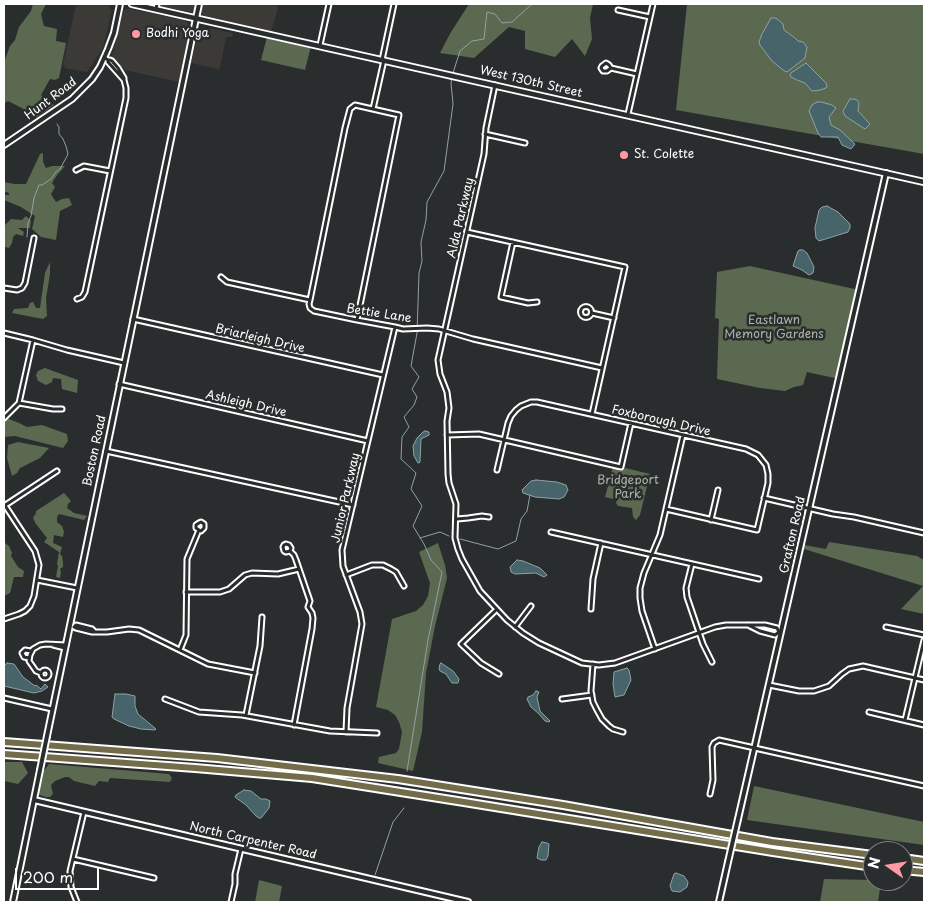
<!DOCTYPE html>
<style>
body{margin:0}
#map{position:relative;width:928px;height:906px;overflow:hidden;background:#2a2d2e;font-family:"Playpen Sans",sans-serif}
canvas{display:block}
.frame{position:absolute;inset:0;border:5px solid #fff;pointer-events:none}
.north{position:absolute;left:863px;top:841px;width:50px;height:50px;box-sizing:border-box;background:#2a2d2e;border:1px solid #7f8182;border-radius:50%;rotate:283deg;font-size:14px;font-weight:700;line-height:20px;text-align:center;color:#fff}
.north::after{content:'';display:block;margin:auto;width:18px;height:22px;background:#ff9aa2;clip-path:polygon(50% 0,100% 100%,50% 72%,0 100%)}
.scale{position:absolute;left:15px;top:868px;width:84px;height:22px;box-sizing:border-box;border:2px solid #fff;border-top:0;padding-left:6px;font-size:15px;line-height:18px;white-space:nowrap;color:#fff;-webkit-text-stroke:4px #2a2d2e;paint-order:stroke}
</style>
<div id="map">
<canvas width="928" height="906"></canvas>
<div class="frame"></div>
<div class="north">N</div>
<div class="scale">200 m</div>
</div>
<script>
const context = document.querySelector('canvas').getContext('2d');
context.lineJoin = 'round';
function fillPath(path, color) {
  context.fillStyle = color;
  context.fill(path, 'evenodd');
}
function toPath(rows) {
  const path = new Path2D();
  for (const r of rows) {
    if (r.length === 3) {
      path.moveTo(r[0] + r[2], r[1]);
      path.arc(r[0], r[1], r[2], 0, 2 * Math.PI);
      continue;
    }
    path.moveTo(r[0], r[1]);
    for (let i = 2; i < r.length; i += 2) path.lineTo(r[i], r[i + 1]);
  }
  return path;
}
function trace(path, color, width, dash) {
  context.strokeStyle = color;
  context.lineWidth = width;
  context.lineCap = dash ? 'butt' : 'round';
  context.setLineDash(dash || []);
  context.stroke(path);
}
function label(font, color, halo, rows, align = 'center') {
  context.font = font + ' "Playpen Sans",sans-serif';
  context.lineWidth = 5;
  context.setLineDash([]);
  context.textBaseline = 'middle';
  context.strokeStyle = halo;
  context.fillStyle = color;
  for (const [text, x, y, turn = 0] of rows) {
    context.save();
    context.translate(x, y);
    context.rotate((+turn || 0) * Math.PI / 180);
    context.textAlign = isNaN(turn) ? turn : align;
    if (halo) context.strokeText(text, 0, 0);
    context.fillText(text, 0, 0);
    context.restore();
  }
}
fillPath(toPath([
 [76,4,99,4,110,6,109,9,112,10,103,48,87,72,65,68,66,66,63,65],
 [148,4,197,4,195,10,191,12],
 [202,4,276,4,278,8,271,32,204,16,201,12],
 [126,9,130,9,186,21,189,25,190,27,189,35,179,82,125,70,112,56,123,12],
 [202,27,233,33,232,37,226,37,220,67,218,69,191,63,200,29]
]), '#3c3a37');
fillPath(toPath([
 [33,4,46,4,41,14,44,26,57,29,56,41,66,43,59,78,55,80,50,79,41,95,54,105,36,118,31,113,18,106,8,101,4,103,4,62,10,46,15,40,19,27,31,11],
 [469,4,593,4,590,18,592,39,585,56,572,39,555,57,525,49,525,31,509,27,474,58,440,53,451,32],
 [687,4,924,4,924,154,676,110],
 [267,37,311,46,305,70,261,60],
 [43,153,43,162,46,168,52,166,65,166,57,175,52,183,55,187,51,194,56,202,62,199,69,198,72,205,60,211,56,240,41,237,32,229,35,216,21,207,4,200,4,195,9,195,9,193,4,191,4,182,14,184,26,184,40,154],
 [26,216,31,221,30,228,18,228,24,232,23,236,16,234,13,237,12,243,9,248,5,247,4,246,4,226,11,219,22,220],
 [50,262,50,274,46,298,47,316,43,319,12,313,14,309,28,308,30,303,33,302,36,308,40,308,45,273],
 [750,266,859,290,839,379,807,372,803,385,794,387,785,391,760,388,717,379,719,319,715,318,717,272],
 [45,368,78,380,77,393,62,389,61,379,53,378,52,382,46,385,38,381,36,375,38,371],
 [4,417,19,423,27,427,42,425,67,434,68,441,63,448,15,436,4,437],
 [18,442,49,448,40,458,20,468,17,473,12,476,7,458,8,445],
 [613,467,620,471,623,470,625,468,650,474,640,515,636,520,633,517,632,508,618,506,616,503,617,500,605,497],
 [64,493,71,501,68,504,67,508,74,513,87,516,84,520,59,514,57,517,57,522,62,526,64,532,63,537,54,535,53,543,62,547,60,554,62,556,63,562,63,567,60,569,61,572,60,578,56,577,58,566,57,564,59,552,44,542,47,538,36,524,33,518,36,513,36,511],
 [4,540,5,543,9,546,12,553,11,556,18,567,24,571,23,577,14,577,10,593,4,596],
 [829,542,917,556,924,560,924,614,901,609,923,586,804,549,804,545,826,549],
 [438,543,445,565,447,578,435,626,426,673,422,732,413,771,378,763,379,757,396,753,399,749,402,732,399,722,395,715,388,710,376,707,392,619,416,611,423,605,428,596,430,583,419,552],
 [4,762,22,762,28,773,18,784,4,781],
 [49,764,169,774,172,778,170,782,110,778,108,782,99,781,95,786,74,781,69,777,65,777,55,781,51,785,53,794,50,797,46,797,40,795,38,792,43,772],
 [754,786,924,822,924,845,747,820],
 [824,879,873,880,873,881,881,881,878,902,820,902],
 [259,880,282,886,279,902,255,902]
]), '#5b6951');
const water = toPath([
 [771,18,775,18,777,19,783,24,784,30,795,38,798,41,803,42,807,47,805,58,787,72,783,70,772,61,760,45,759,42,762,34,771,18],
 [806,63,826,83,827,86,826,88,820,90,812,91,805,83,797,80,791,77,790,75,791,73,806,63],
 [850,99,854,99,857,100,859,103,858,111,870,124,865,129,845,116,843,111,850,99],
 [817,102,821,102,832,105,836,108,829,117,831,125,840,130,855,144,851,149,842,145,838,137,821,137,818,133,809,111,812,105,817,102],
 [827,206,838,212,850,224,850,228,848,232,819,241,816,238,815,228,819,210,822,207,827,206],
 [800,250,803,250,807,253,814,267,813,273,809,275,802,270,793,266,798,251,800,250],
 [425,431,429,432,429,435,421,439,420,462,419,463,418,463,414,456,413,446,417,438,423,432,425,431],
 [536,480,557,482,566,485,568,490,564,497,559,499,535,497,523,493,522,490,531,481,536,480],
 [517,560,523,561,540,568,547,575,544,577,536,573,515,574,511,572,510,567,517,560],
 [7,663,14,664,23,677,35,686,36,685,41,689,45,684,48,687,42,691,34,693,4,686,4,666,7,663],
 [441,663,453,671,459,679,458,683,452,683,446,674,440,671,439,669,440,664,441,663],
 [627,668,629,670,631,680,624,695,615,697,613,684,614,672,627,668],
 [536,691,539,692,537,697,540,711,550,721,549,722,545,721,538,713,531,707,527,699,528,697,533,695,536,691],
 [115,694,126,694,135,696,135,706,138,714,156,729,155,730,141,729,129,726,114,719,112,717,115,694],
 [244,790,251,791,261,799,266,799,270,801,269,808,261,818,259,818,256,816,246,805,235,797,236,795,244,790],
 [542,842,547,843,549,844,548,856,546,860,541,860,537,858,539,847,542,842],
 [676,873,684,876,688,882,687,887,680,892,672,891,670,886,674,874,676,873]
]);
fillPath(water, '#46646a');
trace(water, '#90a2a6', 1);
trace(toPath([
 [453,73,460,51,472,41,484,39,487,12,495,14,502,23,512,22,532,4],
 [27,237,28,223,31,216,34,198,39,185,42,185,51,179,56,172,60,169,66,158,68,154,66,146,63,139,59,134,59,127,57,124],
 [420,538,440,532,449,536],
 [460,539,498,549,516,541,521,519,527,511,530,495],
 [407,771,428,640,442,572,431,560,424,544,413,526,422,506,411,489,416,473,401,459,402,437,409,427,404,417,414,405,417,397,412,389,419,377,411,366,417,333,419,273,422,261,421,242,426,220,427,202,444,171,453,104,451,83,452,77],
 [375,875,393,822,404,808]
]), '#90a2a6', 1);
const minor = toPath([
 [156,9,157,4],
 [618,10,650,17],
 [320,45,329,4],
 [105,58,108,60,110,60,112,61,118,68,124,78,124,80,108,62,108,60],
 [382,60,394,4],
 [611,68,607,71,603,71,601,68,602,66,606,63,609,65,611,68,637,74],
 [495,85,486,128,484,154,438,360,440,374,447,392,449,408,447,421,448,474,449,483,456,504,455,538,458,549,462,559,480,591,507,620,523,633,539,643,582,663,599,665,615,663,715,627,726,625,765,625,777,628,779,632,775,635,760,631,748,625],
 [373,109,384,60],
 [628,114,653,4],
 [485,134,525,143],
 [76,170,84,166,110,171],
 [467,232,625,267,592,414],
 [513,242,501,297,528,303,537,302],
 [221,277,227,282,310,300],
 [4,288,17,290,22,288,25,283,34,238],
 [77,299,82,297,85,292,126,98,126,88,124,80],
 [586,312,5.5],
 [592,313,614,318],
 [133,319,383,375],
 [357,320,399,115,355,105,350,109,345,128,310,300,309,304,310,308,314,311,357,320,395,327,403,329,427,328,439,329,473,339,602,368],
 [4,333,33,340,67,350,124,363],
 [119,384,368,441],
 [19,403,53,409,62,409],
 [4,418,19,403,33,340],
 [447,435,479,434,621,467,631,423],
 [106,451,353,505],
 [497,470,508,423,511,416,516,410,521,406,531,402,537,402,746,449,758,455,766,465,768,474,768,483,757,530,666,509],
 [764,498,833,514,854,517,924,533],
 [4,504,35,551,39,565,34,596,30,606,25,611,19,614,4,619],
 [4,506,57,471],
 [457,519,468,518,482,516,489,517],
 [711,520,718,490],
 [551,532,759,579],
 [290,551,286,552,284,551,283,547,284,545,286,544,289,545,291,548,290,551,294,555,296,560,310,601,308,607,312,613,313,618,312,629,294,725],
 [692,564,686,588,687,597,703,644,712,662],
 [346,575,372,565,383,565,391,569,396,572,404,586],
 [37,580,77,588],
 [186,592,220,592,229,589,245,575,252,573,278,574,299,569],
 [591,609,593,579,601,543],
 [496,610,461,644,481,663,499,674],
 [515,627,531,606],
 [886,627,924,635],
 [94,631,92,629,76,625,74,627,76,628,92,632,107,632,129,629,139,630,208,664,255,673],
 [53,645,65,648],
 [655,649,642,611,640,598,640,588,644,573,660,535,683,435],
 [180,650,186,635,187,559,199,530,201,531,204,528,204,524,201,522,199,523,196,525,196,528,199,530],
 [29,658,24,657,22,653,25,650,31,651],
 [593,664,591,691,593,702,597,710,602,719,609,726,613,729,623,732],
 [45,674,4],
 [41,673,36,671,29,661,30,655,33,649,40,645,46,644,66,645],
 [769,685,799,691,814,691,829,686,842,674,849,669,863,666,924,680],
 [4,698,52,709],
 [165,699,199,712,242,715,330,731,377,733],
 [562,699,592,695],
 [869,712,924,725],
 [246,715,260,646,262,617],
 [905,720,924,640],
 [346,732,347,708,362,624,360,612,343,566,342,550,395,327],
 [710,794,713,780,712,747,714,743,719,740,924,786],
 [73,859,154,878],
 [77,902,71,887,70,871,84,812],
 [231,902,235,884,235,874,241,849]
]);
const tertiary = toPath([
 [4,145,72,99,92,79,100,67,108,49,114,33,120,4],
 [47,736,199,4],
 [34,800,468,902],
 [738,819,886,173],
 [13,902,40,770],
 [719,902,728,862]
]);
const secondary = toPath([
 [132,4,924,182]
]);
const motorway = toPath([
 [4,742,217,758,398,779,563,805,772,842,873,855],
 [4,754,195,768,312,778,464,802,773,852,873,867],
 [903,858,924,861],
 [903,870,924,872]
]);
trace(minor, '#fff', 7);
trace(tertiary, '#fff', 8);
trace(secondary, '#fff', 8);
trace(motorway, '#fff', 10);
trace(minor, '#2a2d2e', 3);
trace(tertiary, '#2a2d2e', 4);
trace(secondary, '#2a2d2e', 4.5);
trace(motorway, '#736c4b', 6);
const tertiaryBridge = toPath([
 [40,770,47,736],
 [728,862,738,819]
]);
trace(tertiaryBridge, '#fff', 8, []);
trace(tertiaryBridge, '#2a2d2e', 4);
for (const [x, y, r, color] of [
 [136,34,5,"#ff9aa2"],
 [624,155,5,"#ff9aa2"]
]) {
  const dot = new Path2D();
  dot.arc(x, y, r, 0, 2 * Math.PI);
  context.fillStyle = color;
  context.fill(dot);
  trace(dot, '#2a2d2e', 2);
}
label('12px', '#fff', '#2a2d2e', [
 ["Bodhi Yoga",146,34],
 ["St. Colette",634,155]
], 'left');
label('12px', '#fff', '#2a2d2e', [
 ["West 130th Street",531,82,13],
 ["Hunt Road",51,99,-37],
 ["Alda Parkway",461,218,-77],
 ["Bettie Lane",379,314,9],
 ["Briarleigh Drive",260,339,13],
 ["Ashleigh Drive",246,404,13],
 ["Foxborough Drive",661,421,13],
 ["Boston Road",95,451,-78],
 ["Junior Parkway",346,498,-77],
 ["Grafton Road",793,535,-77],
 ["North Carpenter Road",253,841,13]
]);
label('12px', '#adb4a8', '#2a2d2e', [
 ["Eastlawn",774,321],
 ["Memory Gardens",774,335],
 ["Bridgeport",628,481],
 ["Park",628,495]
]);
</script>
